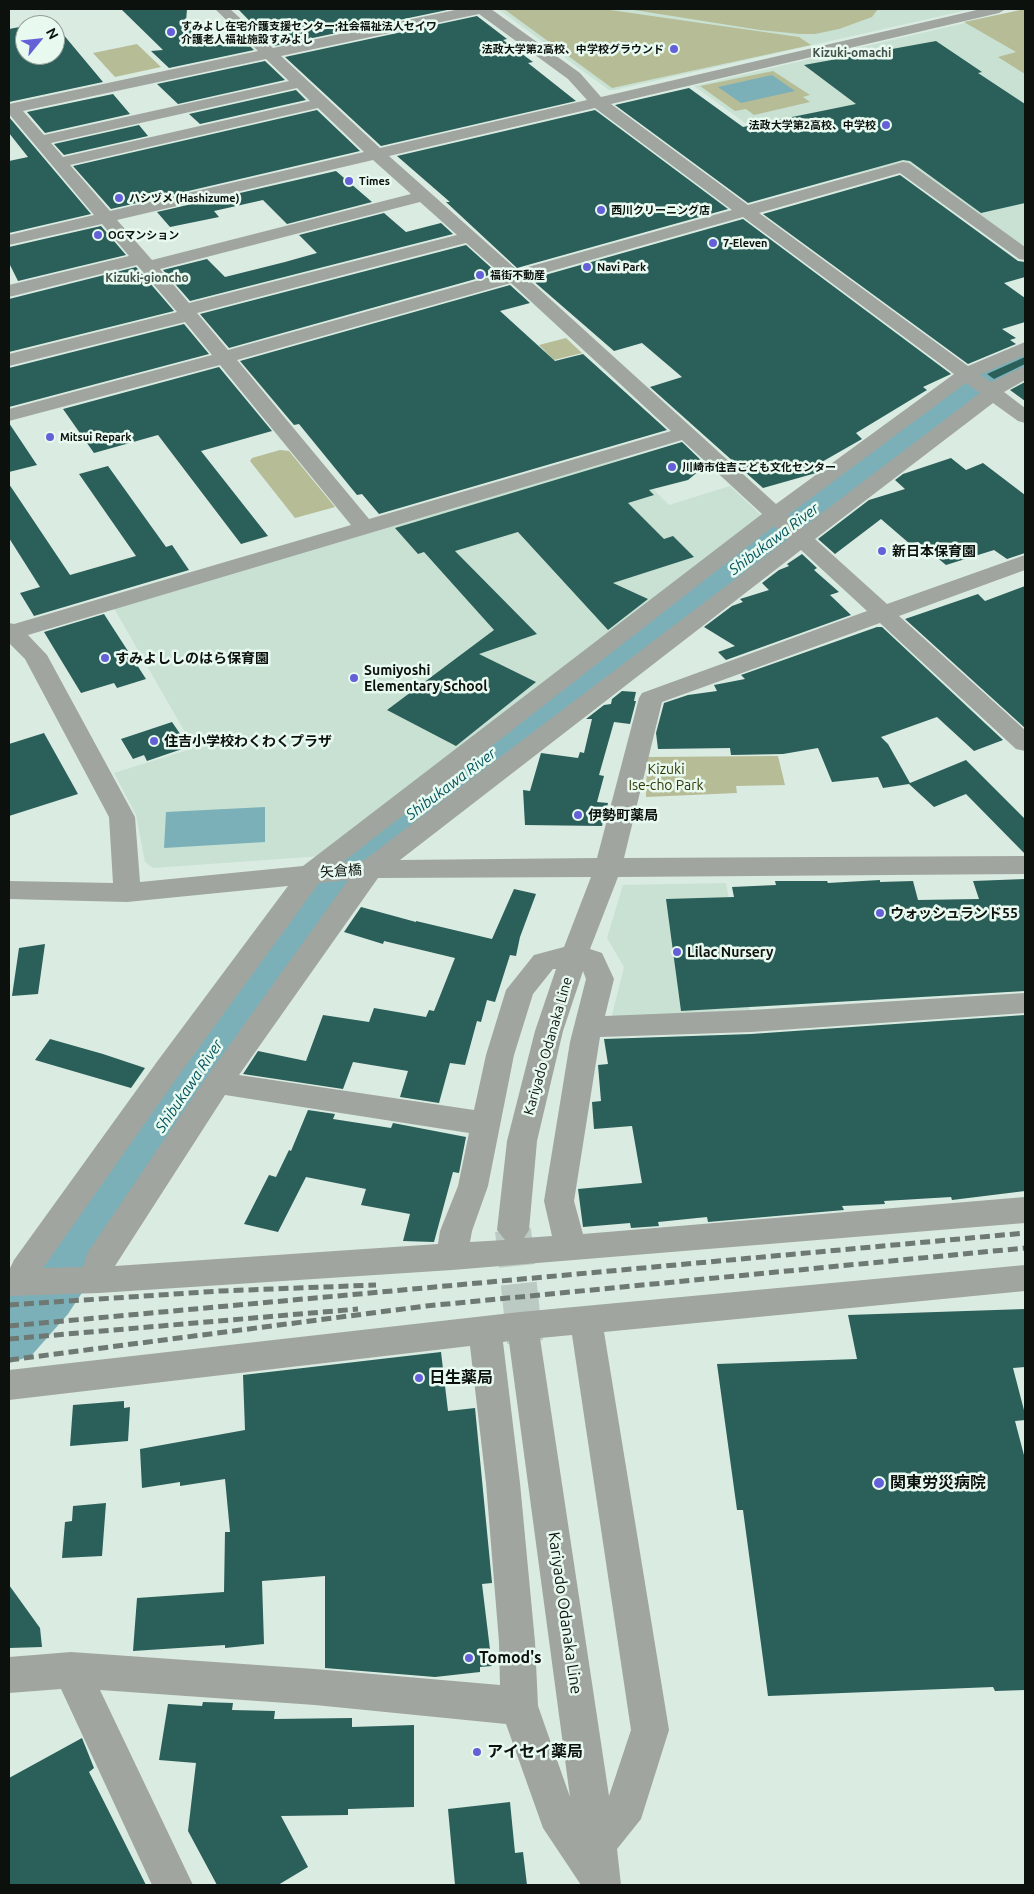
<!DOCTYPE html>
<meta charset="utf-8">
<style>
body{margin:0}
#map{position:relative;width:1034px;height:1894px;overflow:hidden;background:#daebe2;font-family:Ubuntu,sans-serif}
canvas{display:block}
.frame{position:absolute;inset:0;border:10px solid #0c110e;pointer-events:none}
.north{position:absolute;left:15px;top:15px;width:50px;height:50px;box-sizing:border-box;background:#e8f9ef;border:1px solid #909c95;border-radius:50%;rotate:62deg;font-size:14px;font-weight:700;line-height:20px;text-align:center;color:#0c110e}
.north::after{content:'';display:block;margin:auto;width:18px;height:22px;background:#6360d8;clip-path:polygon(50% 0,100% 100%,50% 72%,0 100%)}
</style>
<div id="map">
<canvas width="1034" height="1894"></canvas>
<div class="frame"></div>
<div class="north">N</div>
</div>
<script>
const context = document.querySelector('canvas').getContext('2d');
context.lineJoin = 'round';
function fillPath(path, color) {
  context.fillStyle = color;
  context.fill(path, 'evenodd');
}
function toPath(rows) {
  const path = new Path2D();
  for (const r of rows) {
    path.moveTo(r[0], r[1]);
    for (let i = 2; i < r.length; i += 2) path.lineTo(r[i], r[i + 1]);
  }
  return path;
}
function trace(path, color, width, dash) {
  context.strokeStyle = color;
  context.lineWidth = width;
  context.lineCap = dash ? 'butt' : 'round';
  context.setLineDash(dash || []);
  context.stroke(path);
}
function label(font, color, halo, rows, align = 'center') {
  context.font = font + ' Ubuntu,"Noto Sans JP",sans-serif';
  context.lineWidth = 5;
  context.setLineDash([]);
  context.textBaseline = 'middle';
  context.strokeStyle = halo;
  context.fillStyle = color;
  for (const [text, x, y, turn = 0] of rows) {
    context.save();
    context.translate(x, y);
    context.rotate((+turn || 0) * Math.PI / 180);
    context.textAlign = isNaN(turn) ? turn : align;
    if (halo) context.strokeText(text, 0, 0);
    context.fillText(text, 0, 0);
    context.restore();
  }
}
fillPath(toPath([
 [498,9,972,9,614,90,609,90],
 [1025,9,1025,250,901,163,826,181,694,86],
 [622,458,669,505,730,486,763,517,322,856,153,868,145,862,136,815,114,773,194,748,114,608],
 [726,883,751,1014,610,1023,624,967,607,938,623,885]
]), '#c8e1d3');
fillPath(toPath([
 [504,9,603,9,799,37,811,45,612,88],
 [628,9,878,9,872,17,839,29,815,34,800,34,760,30],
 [1025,9,1025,74,998,57,1016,52,964,22],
 [137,44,161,67,115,77,93,53],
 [773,71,810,95,803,97,810,102,754,115,746,109,735,111,700,86],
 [566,338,582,353,554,360,539,345],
 [280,450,289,451,335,507,295,518,250,461,252,458],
 [778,756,785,785,736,786,737,793,646,797,647,757]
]), '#b6bc95');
fillPath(toPath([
 [772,75,795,91,741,103,718,87],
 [265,807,265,842,164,848,166,812]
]), '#7cb0b9');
fillPath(toPath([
 [1025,349,1025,374,994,390,801,536,360,877,345,893,68,1314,31,1356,9,1363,9,1296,26,1278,309,869,326,853,968,374,1012,352,1025,349]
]), '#7cb0b9');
fillPath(toPath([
 [121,9,187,9,186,21,214,46,244,40,254,50,169,68,151,51,163,50],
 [238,9,452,9,274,46],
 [477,16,507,39,503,40,533,62,528,63,576,101,381,146,285,57],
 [52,21,103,82,9,102,9,29,25,26,25,55,55,55,55,25,31,25],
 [936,41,982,72,978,73,1025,104,1025,203,981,213,910,161,903,160,748,203,615,105,689,88,743,127,856,104,804,65],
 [265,61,285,80,178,104,157,84],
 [296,90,306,100,200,124,189,114],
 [113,94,130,114,45,133,27,112],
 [317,110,360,151,111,209,73,166],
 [595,110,728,209,517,268,446,202,450,202,397,156],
 [9,117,91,214,9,233,9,161,28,157,9,133],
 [139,125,148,136,64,155,54,144],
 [336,171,372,202,287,224,263,200,214,211,219,217,170,227,157,212],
 [900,175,1018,261,1025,262,1025,277,1004,283,1025,298,1025,322,1002,329,1016,338,1010,340,1016,344,968,364,763,214],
 [384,213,406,232,441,223,453,234,190,301,163,270,207,259,225,277,285,262,317,253,299,235],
 [743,219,951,374,923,387,927,390,856,433,862,439,813,467,819,470,816,473,763,488,650,387,682,377,642,343,614,351,531,279],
 [101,226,126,255,18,281,9,263,9,247],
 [466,245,497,273,229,348,200,314],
 [136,267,174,311,9,352,9,299],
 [510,285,530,303,500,311,555,361,583,354,667,430,379,514,362,494,357,495,299,424,294,425,240,361],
 [184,324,209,354,9,407,9,368],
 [1025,357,1025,364,994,379,987,374],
 [219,367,272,431,201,451,268,536,241,544,158,435,94,453,63,409],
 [1025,382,1025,401,1010,390],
 [9,423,37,465,9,472],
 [682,442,706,465,688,480,649,490,654,495,628,503,664,539,673,536,694,557,613,583,648,599,608,630,518,532,455,551,537,634,479,654,536,682,456,746,387,710,494,630,424,552,418,554,395,528],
 [951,458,966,470,983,463,1025,495,1025,553,1007,559,994,550,946,565,918,542,910,544,881,519,835,554,818,539,869,500,905,489,895,480,903,474],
 [108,466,166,547,172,545,189,570,34,616,20,593,40,587,9,538,9,484,70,575,136,556,79,474],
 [802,554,817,568,814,570,839,592,830,595,851,615,726,660,718,652,735,646,704,627,732,606,743,602,740,599,769,590,762,583,779,570,789,566,787,564],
 [1025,586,1025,728,905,619,978,594,985,601],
 [104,614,146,679,117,688,114,683,81,693,44,632],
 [877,627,882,627,1003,740,974,751,937,717,881,737,888,744,910,783,966,760,1025,819,1025,854,966,794,934,807,909,784,883,788,878,777,832,782,818,748,783,754,731,755,730,748,658,749,656,733,664,703,688,695,717,691,714,685,745,679,741,675],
 [622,691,636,692,634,701,636,701,630,724,614,722,599,775,604,776,597,802,608,803,602,826,525,825,523,790,530,791,541,753,578,758,580,752,584,753,592,719,586,719,604,705,611,704,612,699],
 [172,722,187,744,179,746,182,749,147,761,144,755,133,759,121,739],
 [44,733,78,794,9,816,9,744],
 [1025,879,1025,991,681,1011,666,899,734,897,732,887,776,885,775,881,827,881,828,883,880,880,880,882,913,881,918,900,979,899,973,881],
 [514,889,536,894,520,937,516,956,510,955,495,1002,487,1000,481,1022,477,1021,465,1065,450,1063,439,1103,400,1097,408,1071,353,1062,343,1089,243,1074,258,1051,306,1061,323,1015,369,1022,374,1008,426,1017,429,1010,434,1011,455,958,384,941,383,944,344,932,361,907,416,922,416,921,492,939],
 [45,944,38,994,12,996,19,948],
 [1025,1015,1025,1191,952,1200,951,1197,884,1201,885,1204,842,1206,844,1210,708,1222,707,1217,658,1222,659,1226,631,1228,630,1223,583,1227,578,1189,642,1183,632,1126,594,1129,592,1102,601,1101,598,1065,608,1064,604,1039,751,1034],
 [50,1039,103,1054,145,1068,131,1088,35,1060],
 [308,1110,335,1114,333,1119,391,1128,393,1123,466,1137,459,1173,453,1172,434,1242,403,1241,410,1214,361,1205,366,1189,306,1177,278,1232,244,1224,269,1175,276,1177,289,1150,291,1151],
 [1025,1309,1025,1367,1013,1368,1025,1414,1025,1420,1015,1421,1025,1459,1025,1690,995,1691,993,1687,768,1696,743,1510,737,1510,717,1364,857,1359,848,1315],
 [441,1352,448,1411,475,1408,492,1583,482,1584,492,1666,480,1667,480,1672,435,1677,325,1668,325,1576,262,1581,264,1644,225,1648,225,1645,133,1651,137,1598,224,1592,225,1532,230,1532,225,1479,180,1486,180,1482,142,1488,140,1449,245,1430,243,1375],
 [124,1401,124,1408,130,1407,128,1441,70,1446,73,1405],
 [106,1503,102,1556,62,1558,65,1522,72,1521,73,1506],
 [9,1585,40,1628,42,1647,9,1648],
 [203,1702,233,1703,232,1710,275,1711,274,1719,352,1718,352,1727,414,1725,414,1807,348,1809,348,1815,281,1816,308,1867,278,1885,217,1885,188,1831,196,1763,159,1760,168,1704,202,1706],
 [82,1738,94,1768,89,1772,146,1885,9,1885,9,1778],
 [510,1802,515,1853,523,1852,527,1885,455,1885,448,1809]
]), '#2b5f59');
trace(toPath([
 [513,1230,525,1342]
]), '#bbcac2', 36, [36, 18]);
fillPath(toPath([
 [215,9,230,9,273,48,460,9,491,9,580,73,601,97,981,9,1006,9,999,13,611,104,748,205,903,162,909,163,1025,247,1025,260,1019,259,900,173,759,213,968,366,1025,342,1025,355,980,375,991,382,1025,366,1025,380,1004,392,1025,408,1025,423,1018,421,993,403,815,539,887,604,1025,555,1025,570,899,616,1025,730,1025,751,1016,749,880,623,662,702,624,858,1025,856,1025,874,618,877,590,949,602,953,614,979,605,1016,751,1010,1025,993,1025,1013,751,1032,600,1037,574,1201,583,1234,1025,1197,1025,1223,452,1270,99,1293,9,1296,9,1270,14,1260,159,1059,288,886,127,902,9,899,9,881,113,883,109,817,25,659,9,643,9,623,14,624,351,525,220,365,9,421,9,409,212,355,185,322,9,366,9,354,177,312,137,265,9,297,9,285,129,256,102,224,9,245,9,235,94,215,9,114,9,104,258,51,215,9],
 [479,14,568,79,587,100,380,148,281,56,479,14],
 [266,59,289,81,44,135,23,111,266,59],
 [297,88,310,101,63,157,51,143,297,88],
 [318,108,364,152,110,211,70,165,318,108],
 [595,108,732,210,517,270,389,156,595,108],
 [373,160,411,194,152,260,117,220,373,160],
 [420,202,457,235,189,303,160,269,420,202],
 [743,217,954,374,776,504,527,278,743,217],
 [466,243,501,274,228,350,197,313,466,243],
 [511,283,671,431,369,519,237,360,511,283],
 [966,383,980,393,802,528,788,515,966,383],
 [682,440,762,514,303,866,140,882,135,817,47,655,28,635,682,440],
 [774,526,788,539,363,861,343,862,774,526],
 [801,550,867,611,642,693,639,698,597,858,400,860,801,550],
 [591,877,564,947,534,955,506,990,486,1055,474,1110,239,1075,378,878,591,877],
 [348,880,208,1075,88,1252,83,1267,43,1268,179,1075,319,883,348,880],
 [553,969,556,969,535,1031,507,1141,497,1230,505,1240,470,1242,472,1231,488,1186,514,1055,533,994,553,969],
 [583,971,586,979,570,1042,544,1201,552,1236,524,1238,529,1230,537,1141,563,1031,583,971],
 [225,1095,469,1133,458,1186,440,1231,438,1244,115,1266,225,1095],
 [1025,1265,1025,1291,604,1332,669,1730,641,1819,617,1849,621,1885,581,1885,543,1828,506,1724,315,1705,100,1690,193,1885,152,1885,61,1689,9,1693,9,1657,71,1652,315,1669,500,1685,499,1642,486,1483,470,1346,9,1400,9,1370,520,1312,1025,1265],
 [572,1335,631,1730,609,1796,540,1338,572,1335],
 [509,1341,509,1342,570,1797,538,1706,535,1642,520,1483,503,1342,509,1341]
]), '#a0a59f');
trace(toPath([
 [9,1305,220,1291,376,1285],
 [9,1326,1025,1233],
 [9,1339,358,1309],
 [9,1360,426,1306,1025,1248]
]), '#6f7973', 5, [10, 5]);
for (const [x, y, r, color] of [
 [171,32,5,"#6360d8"],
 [674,49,5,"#6360d8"],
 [886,125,5,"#6360d8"],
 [349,181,5,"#6360d8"],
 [119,198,5,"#6360d8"],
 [601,210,5,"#6360d8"],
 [98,235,5,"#6360d8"],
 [713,243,5,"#6360d8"],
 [587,267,5,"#6360d8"],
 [480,275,5,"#6360d8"],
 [50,437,5,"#6360d8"],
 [672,467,5,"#6360d8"],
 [882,551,5,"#6360d8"],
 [105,658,5,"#6360d8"],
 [354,678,5,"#6360d8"],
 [154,741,5,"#6360d8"],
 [578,815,5,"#6360d8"],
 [880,913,5,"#6360d8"],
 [677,952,5,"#6360d8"],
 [419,1378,5,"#6360d8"],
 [879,1483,6,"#6360d8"],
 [469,1658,5,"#6360d8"],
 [477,1752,5,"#6360d8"]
]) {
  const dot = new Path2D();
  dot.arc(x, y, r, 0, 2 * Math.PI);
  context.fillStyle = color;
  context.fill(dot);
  trace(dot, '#e8f9ef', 2);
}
label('bold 11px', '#0c110e', '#e8f9ef', [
 ["すみよし在宅介護支援センター;社会福祉法人セイワ",181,26],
 ["介護老人福祉施設すみよし",181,39],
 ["法政大学第2高校、中学校グラウンド",664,49,"right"],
 ["法政大学第2高校、中学校",876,125,"right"],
 ["Times",359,181],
 ["ハシヅメ (Hashizume)",129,198],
 ["西川クリーニング店",611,210],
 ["OGマンション",108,235],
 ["7-Eleven",723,243],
 ["Navi Park",597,267],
 ["福街不動産",490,275],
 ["Mitsui Repark",60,437],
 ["川崎市住吉こども文化センター",682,467]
], 'left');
label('bold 12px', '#43524a', '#e8f9ef', [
 ["Kizuki-omachi",852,53],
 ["Kizuki-gioncho",147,278]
]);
label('bold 14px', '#0c110e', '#e8f9ef', [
 ["新日本保育園",892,551],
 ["すみよししのはら保育園",115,658],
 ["Sumiyoshi",364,670],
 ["Elementary School",364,686],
 ["住吉小学校わくわくプラザ",164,741],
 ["伊勢町薬局",588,815],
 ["ウォッシュランド55",890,913],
 ["Lilac Nursery",687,952]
], 'left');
label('14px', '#333704', '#e8f9ef', [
 ["Kizuki",666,769],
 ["Ise-cho Park",666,785]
]);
label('14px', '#0c110e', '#e8f9ef', [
 ["矢倉橋",341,871,-4],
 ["Kariyado Odanaka Line",548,1046,-74]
]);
label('italic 15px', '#00525c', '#e8f9ef', [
 ["Shibukawa River",774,539,-37],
 ["Shibukawa River",451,784,-37],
 ["Shibukawa River",189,1086,-56]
]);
label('bold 16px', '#0c110e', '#e8f9ef', [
 ["日生薬局",429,1378],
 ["関東労災病院",890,1483],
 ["Tomod's",479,1658],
 ["アイセイ薬局",487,1752]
], 'left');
label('16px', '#0c110e', '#e8f9ef', [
 ["Kariyado Odanaka Line",565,1613,82]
]);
</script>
